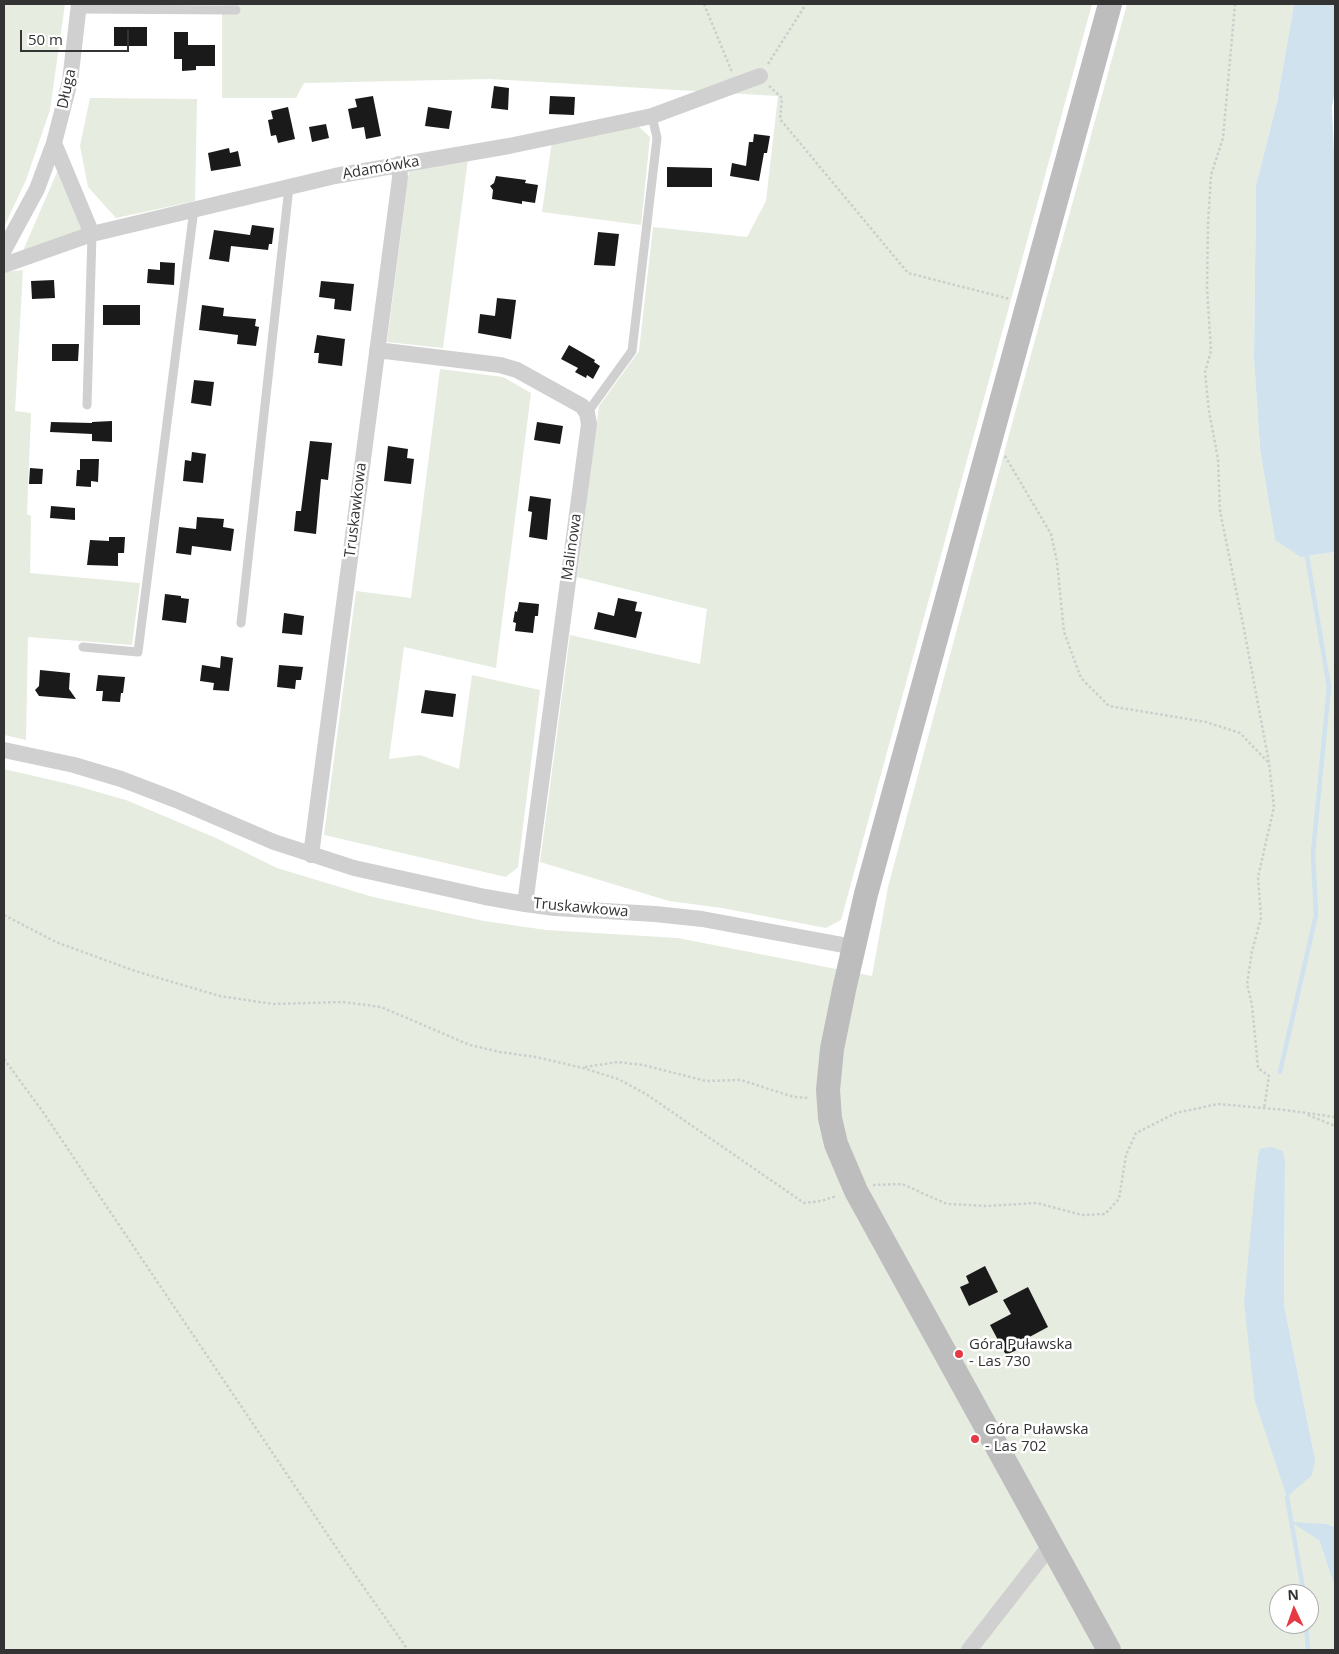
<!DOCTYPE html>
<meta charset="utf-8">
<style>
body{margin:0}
#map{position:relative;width:1339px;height:1654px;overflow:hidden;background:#fff;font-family:"Open Sans",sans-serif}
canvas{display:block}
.frame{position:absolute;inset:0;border:5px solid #333;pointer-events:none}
.north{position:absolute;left:1269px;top:1584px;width:50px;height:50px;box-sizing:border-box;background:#fff;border:1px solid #adadad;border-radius:50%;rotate:357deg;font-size:14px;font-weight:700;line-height:20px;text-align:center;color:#333}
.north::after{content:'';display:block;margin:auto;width:18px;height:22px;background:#e63946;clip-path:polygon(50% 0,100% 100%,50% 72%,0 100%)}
.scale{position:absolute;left:20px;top:30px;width:109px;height:22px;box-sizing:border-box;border:2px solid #333;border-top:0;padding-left:6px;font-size:15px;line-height:18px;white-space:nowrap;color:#333;-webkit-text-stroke:4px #fff;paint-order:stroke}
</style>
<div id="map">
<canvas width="1339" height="1654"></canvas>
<div class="frame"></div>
<div class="north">N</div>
<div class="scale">50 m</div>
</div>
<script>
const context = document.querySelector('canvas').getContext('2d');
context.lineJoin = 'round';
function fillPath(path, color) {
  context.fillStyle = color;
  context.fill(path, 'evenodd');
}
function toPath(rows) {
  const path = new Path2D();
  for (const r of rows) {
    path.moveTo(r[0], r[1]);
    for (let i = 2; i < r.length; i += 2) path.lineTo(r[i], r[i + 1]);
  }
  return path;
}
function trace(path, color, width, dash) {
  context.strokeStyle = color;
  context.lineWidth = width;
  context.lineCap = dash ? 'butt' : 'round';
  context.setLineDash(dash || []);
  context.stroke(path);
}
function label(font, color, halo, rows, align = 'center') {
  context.font = font + ' "Open Sans",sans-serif';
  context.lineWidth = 5;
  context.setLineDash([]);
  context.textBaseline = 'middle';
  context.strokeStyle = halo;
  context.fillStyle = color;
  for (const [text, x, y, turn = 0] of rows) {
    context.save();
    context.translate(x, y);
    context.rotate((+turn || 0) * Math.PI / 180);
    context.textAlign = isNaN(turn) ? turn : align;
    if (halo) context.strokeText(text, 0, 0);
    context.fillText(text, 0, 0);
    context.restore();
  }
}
fillPath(toPath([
 [4,4,65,4,50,110,26,180,4,227],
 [222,4,1092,4,841,920,826,928,722,908,669,901,540,862,570,635,700,664,707,609,577,577,599,406,639,351,653,227,747,237,766,201,778,96,490,79,304,83,296,98,222,98],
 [1127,4,1294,4,1277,102,1256,185,1254,357,1260,449,1275,540,1307,556,1335,552,1335,1527,1327,1524,1319,1540,1335,1587,1335,1650,4,1650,4,769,73,785,126,800,216,838,277,868,373,897,484,921,546,930,678,938,872,976,888,887,1007,442],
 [1283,1151,1285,1160,1284,1304,1315,1459,1256,1193,1258,1156],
 [1279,1594,1309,1594,1309,1624,1279,1624],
 [90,98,197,99,195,201,116,218,88,187,80,146],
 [635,123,650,137,641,225,542,212,552,141],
 [468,159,443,348,387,342,409,171],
 [58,170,82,230,22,253],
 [23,270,15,411,31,413,27,514,31,516,30,573,140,583,132,645,28,637,26,740,4,735,4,272],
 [440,369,503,377,531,393,496,668,404,647,389,759,420,755,459,769,472,675,540,690,518,867,506,877,324,835,356,591,411,598]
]), '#e6ecdf');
fillPath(toPath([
 [1294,4,1335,4,1335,91,1332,107,1335,173,1335,552,1307,556,1301,557,1275,540,1260,449,1254,358,1256,185,1277,102],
 [1271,1147,1283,1151,1285,1160,1284,1304,1315,1459,1312,1475,1287,1497,1255,1401,1244,1302,1258,1156,1260,1149],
 [1291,1522,1327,1524,1335,1527,1335,1587,1319,1540]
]), '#cfe2ee');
trace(toPath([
 [1280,1072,1316,915,1313,853,1329,687,1307,556],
 [1287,1497,1304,1594],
 [1306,1624,1308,1650]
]), '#cfe2ee', 4.5);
fillPath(toPath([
 [114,27,147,27,147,46,114,46],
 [174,32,188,32,188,45,215,45,215,66,196,66,196,70,182,71,182,59,174,59],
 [494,86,509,88,508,110,491,108],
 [373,96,381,136,366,139,364,127,352,129,348,109,357,107,355,99],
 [550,96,575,97,574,115,549,114],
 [288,107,295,139,278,143,276,135,271,136,268,120,273,119,271,111],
 [428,107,452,111,449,129,425,126],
 [326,124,329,138,312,142,309,127],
 [754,134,770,136,767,153,764,153,759,181,730,176,732,163,746,166,749,142,753,142],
 [229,148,230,153,238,151,241,166,211,171,208,153],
 [667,167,712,168,712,187,667,187],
 [496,176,526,180,525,183,538,185,535,203,522,201,522,204,492,199,493,190,490,186,494,183],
 [252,225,274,228,272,244,269,244,268,250,231,246,229,262,209,259,214,230,250,235],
 [598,232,619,234,615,266,594,265],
 [160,262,175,263,174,285,147,283,148,269,160,270],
 [54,280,55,298,32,299,31,281],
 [321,281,354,284,351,311,334,309,335,299,319,297],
 [497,298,516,300,511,339,478,333,480,314,495,316],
 [103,305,140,305,140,325,103,325],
 [202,305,224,308,223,316,256,319,255,326,259,327,256,346,237,344,238,335,199,330],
 [317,335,345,339,342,366,318,363,319,353,314,353],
 [52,344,79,344,78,361,52,361],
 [569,345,595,360,594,362,600,366,593,379,587,375,586,378,575,372,578,368,561,359],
 [194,380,214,382,211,406,191,403],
 [112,421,112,442,92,441,92,434,50,432,51,422,92,423,92,422],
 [537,422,563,426,560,444,534,440],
 [310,441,332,443,328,480,321,479,316,534,294,531,296,511,301,511],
 [388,446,408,449,407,458,414,459,411,484,384,481],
 [192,452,206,454,203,483,183,481,185,460,191,461],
 [80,459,99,459,98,482,91,481,91,487,76,486,77,470,80,470],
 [30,468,43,469,42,484,29,484],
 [530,496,551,499,547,540,529,537,532,512,528,511],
 [51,506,75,508,75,520,50,518],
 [197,517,224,519,223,527,234,529,231,551,192,546,191,555,176,553,179,527,196,529],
 [109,537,125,537,124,553,118,553,118,566,87,565,90,540,109,541],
 [165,594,181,596,181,598,189,599,186,623,162,620],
 [618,598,637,602,635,611,642,612,636,638,594,629,598,612,614,616],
 [519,602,539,604,538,616,535,616,533,633,515,631,516,623,513,622,515,611,517,612],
 [284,613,304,616,302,635,282,633],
 [221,656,233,658,229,691,213,690,214,683,200,681,202,665,220,668],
 [279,665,303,667,301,680,296,680,295,689,277,687],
 [40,670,70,673,69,689,76,699,39,696,35,690,39,686],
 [98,675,125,677,123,693,121,693,120,702,102,701,103,691,96,691],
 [425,690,456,694,453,717,421,713],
 [985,1266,998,1292,969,1306,960,1287,969,1283,966,1276],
 [1028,1287,1048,1327,1022,1341,1025,1346,1006,1355,990,1325,1011,1314,1003,1300]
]), '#1a1a1a');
trace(toPath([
 [704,4,732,72],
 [1235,4,1223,138,1211,175,1208,224,1207,288,1211,351,1205,372,1209,411,1218,459,1220,511,1244,629,1269,763,1274,807,1258,877,1261,918,1252,951,1247,984,1252,1005,1258,1068,1269,1076,1264,1109],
 [768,64,806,4],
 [769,86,782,98,780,119,908,273,1010,299],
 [1005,456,1051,534,1057,562,1064,632,1081,678,1109,706,1206,722,1240,733,1268,762],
 [4,915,56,942,135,971,220,996,273,1004,343,1002,381,1007,470,1045,500,1052,536,1057,583,1068,618,1079,646,1094,804,1203,821,1201,837,1196],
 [4,1059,43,1112,346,1562,408,1650],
 [585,1067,618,1062,643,1065,706,1081,741,1080,794,1097,809,1098],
 [1308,1115,1335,1126],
 [873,1185,902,1184,947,1204,987,1206,1037,1203,1082,1215,1105,1214,1119,1199,1126,1155,1136,1133,1176,1113,1218,1104,1285,1110,1335,1117]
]), '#cdcdcd', 2.5, [2.5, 2.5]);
trace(toPath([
 [78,9,236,10],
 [87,405,92,234],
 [587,413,632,351,657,138,652,116],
 [241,623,289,187],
 [83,647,138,652,194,209]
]), '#d0d0d0', 9);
trace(toPath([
 [54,143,92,234],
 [4,250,37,189,54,143,70,81,79,4],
 [4,265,92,234,335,176,509,146,652,116,760,76],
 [377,350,500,365,517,370,582,406,587,413,589,424,525,904],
 [4,750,74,765,121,779,176,800,274,842,354,868,485,897,525,904,555,908,655,914,702,919,854,947],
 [311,855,400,178,399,164],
 [969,1650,1050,1546]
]), '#d0d0d0', 16);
trace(toPath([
 [1109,1650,856,1191,836,1144,830,1118,828,1090,832,1049,844,990,866,894,1110,4]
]), '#bdbdbd', 24);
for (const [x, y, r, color] of [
 [959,1354,5,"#e63946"],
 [975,1439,5,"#e63946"]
]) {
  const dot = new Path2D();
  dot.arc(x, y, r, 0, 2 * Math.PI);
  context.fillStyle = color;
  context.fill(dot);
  trace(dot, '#fff', 2);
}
label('15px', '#333', '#fff', [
 ["Długa",67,89,-78],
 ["Adamówka",381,168,-10],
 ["Truskawkowa",356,510,-83],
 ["Malinowa",572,547,-82],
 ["Truskawkowa",581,908,5]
]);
label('15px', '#333', '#fff', [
 ["Góra Puławska",969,1345],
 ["- Las 730",969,1362],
 ["Góra Puławska",985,1430],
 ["- Las 702",985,1447]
], 'left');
</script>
